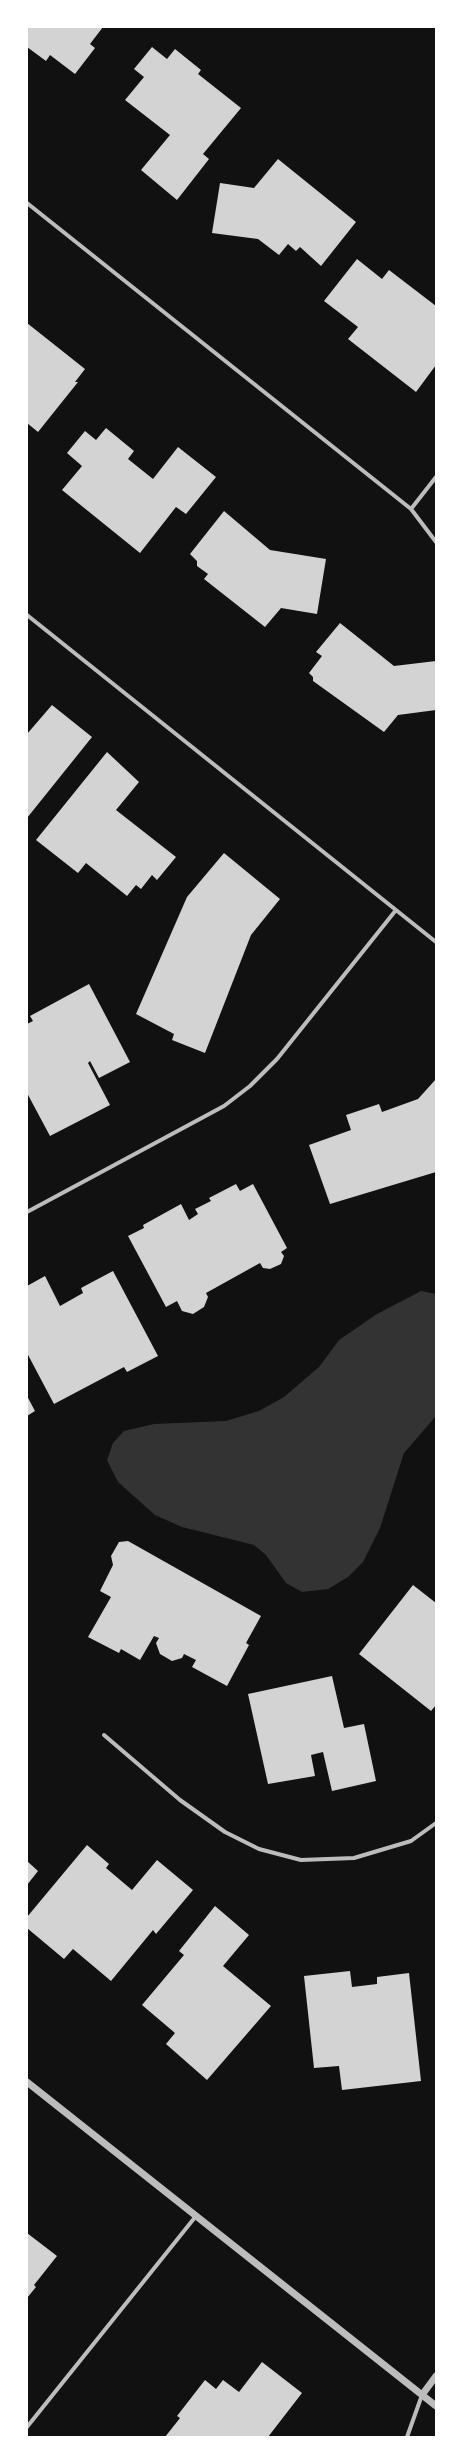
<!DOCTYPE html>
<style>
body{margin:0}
#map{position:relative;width:463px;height:2464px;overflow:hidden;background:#111;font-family:Roboto,sans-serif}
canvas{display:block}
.frame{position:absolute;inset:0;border:28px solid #fff;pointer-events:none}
</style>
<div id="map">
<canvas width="463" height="2464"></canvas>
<div class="frame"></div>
</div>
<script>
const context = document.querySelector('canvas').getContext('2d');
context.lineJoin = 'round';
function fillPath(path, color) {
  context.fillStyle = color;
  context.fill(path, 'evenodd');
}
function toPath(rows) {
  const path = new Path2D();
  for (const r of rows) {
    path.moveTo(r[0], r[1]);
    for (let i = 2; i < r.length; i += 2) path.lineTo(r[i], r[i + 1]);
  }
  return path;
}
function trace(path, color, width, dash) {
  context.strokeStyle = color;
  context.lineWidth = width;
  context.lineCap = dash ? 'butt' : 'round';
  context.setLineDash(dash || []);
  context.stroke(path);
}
fillPath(toPath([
 [421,1291,436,1294,436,1416,404,1453,380,1528,363,1562,348,1577,328,1589,302,1592,286,1583,266,1555,254,1545,182,1527,155,1515,118,1482,107,1460,113,1443,124,1431,154,1424,226,1421,259,1411,284,1397,319,1367,339,1340,377,1314]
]), '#333');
fillPath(toPath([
 [27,27,103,27,90,44,95,48,75,74,50,55,46,61,27,47],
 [152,47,167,59,175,49,201,70,198,74,241,108,203,154,209,159,177,200,141,170,170,135,125,100,144,77,134,69],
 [278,159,356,222,321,266,300,247,296,251,288,244,279,255,258,239,212,233,220,183,254,188],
 [357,259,382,279,389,270,436,306,436,365,416,392,348,339,358,327,324,301],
 [27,323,85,369,75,382,78,382,38,432,27,423],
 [106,428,134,451,128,459,153,479,178,447,216,477,186,514,176,507,140,553,62,490,82,466,67,453,85,431,96,440],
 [224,511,270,550,326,559,317,614,281,608,265,627,204,579,208,574,197,566,197,561,190,554],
 [340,623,394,666,436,661,436,710,398,715,384,732,313,681,313,677,309,673,322,656,316,652],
 [52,705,92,737,27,818,27,734],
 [107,752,139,782,116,810,176,857,157,880,152,875,141,889,136,885,127,896,86,863,78,873,36,840],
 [224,853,280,899,251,935,205,1053,172,1040,174,1034,136,1014,187,897],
 [89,984,130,1062,99,1078,90,1061,88,1063,110,1105,50,1136,27,1093,27,1024,33,1021,30,1016],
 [436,1079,436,1172,330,1204,309,1145,351,1130,346,1115,379,1104,382,1112,418,1099],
 [236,1184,240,1191,253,1184,287,1248,281,1252,284,1256,281,1264,270,1269,263,1268,260,1263,206,1293,208,1297,204,1307,193,1314,182,1311,177,1301,166,1307,128,1236,144,1228,143,1225,181,1204,189,1220,198,1214,195,1209,211,1201,209,1198],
 [113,1271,158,1356,127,1372,124,1367,54,1404,27,1353,27,1286,45,1276,60,1306,83,1293,81,1288],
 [27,1396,35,1411,27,1416],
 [128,1541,261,1616,246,1643,249,1645,227,1686,192,1667,196,1660,184,1654,182,1658,172,1661,160,1654,156,1643,159,1638,154,1636,140,1660,121,1649,119,1653,88,1637,111,1597,100,1591,113,1565,111,1556,119,1542],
 [413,1585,436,1603,436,1705,431,1711,359,1654],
 [332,1676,344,1728,364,1724,376,1781,332,1791,323,1752,311,1755,315,1776,268,1784,248,1694],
 [87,1845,109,1864,106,1868,132,1890,157,1860,193,1890,156,1934,153,1930,111,1981,73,1949,64,1959,27,1928,27,1917],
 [27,1861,38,1871,27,1885],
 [215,1906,249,1935,223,1966,271,2006,207,2080,166,2044,175,2033,142,2005,184,1955,179,1951],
 [350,1971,352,1987,377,1984,377,1977,409,1973,421,2081,342,2090,339,2066,314,2068,304,1976],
 [27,2233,57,2256,34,2285,36,2287,27,2298],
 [262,2362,302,2393,268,2437,165,2437,180,2418,177,2416,205,2380,216,2389,223,2380,239,2392]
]), '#d3d3d3');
trace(toPath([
 [27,203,411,509,436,542],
 [411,509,436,477],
 [27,615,436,942],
 [27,1212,224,1106,250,1086,277,1059,396,910],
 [104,1735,180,1800,225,1832,259,1849,301,1860,354,1858,411,1841,436,1823],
 [27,2427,196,2216],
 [407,2437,422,2395]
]), '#bcbcbc', 4);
trace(toPath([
 [27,2082,436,2406],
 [422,2395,436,2376]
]), '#bcbcbc', 7);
</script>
